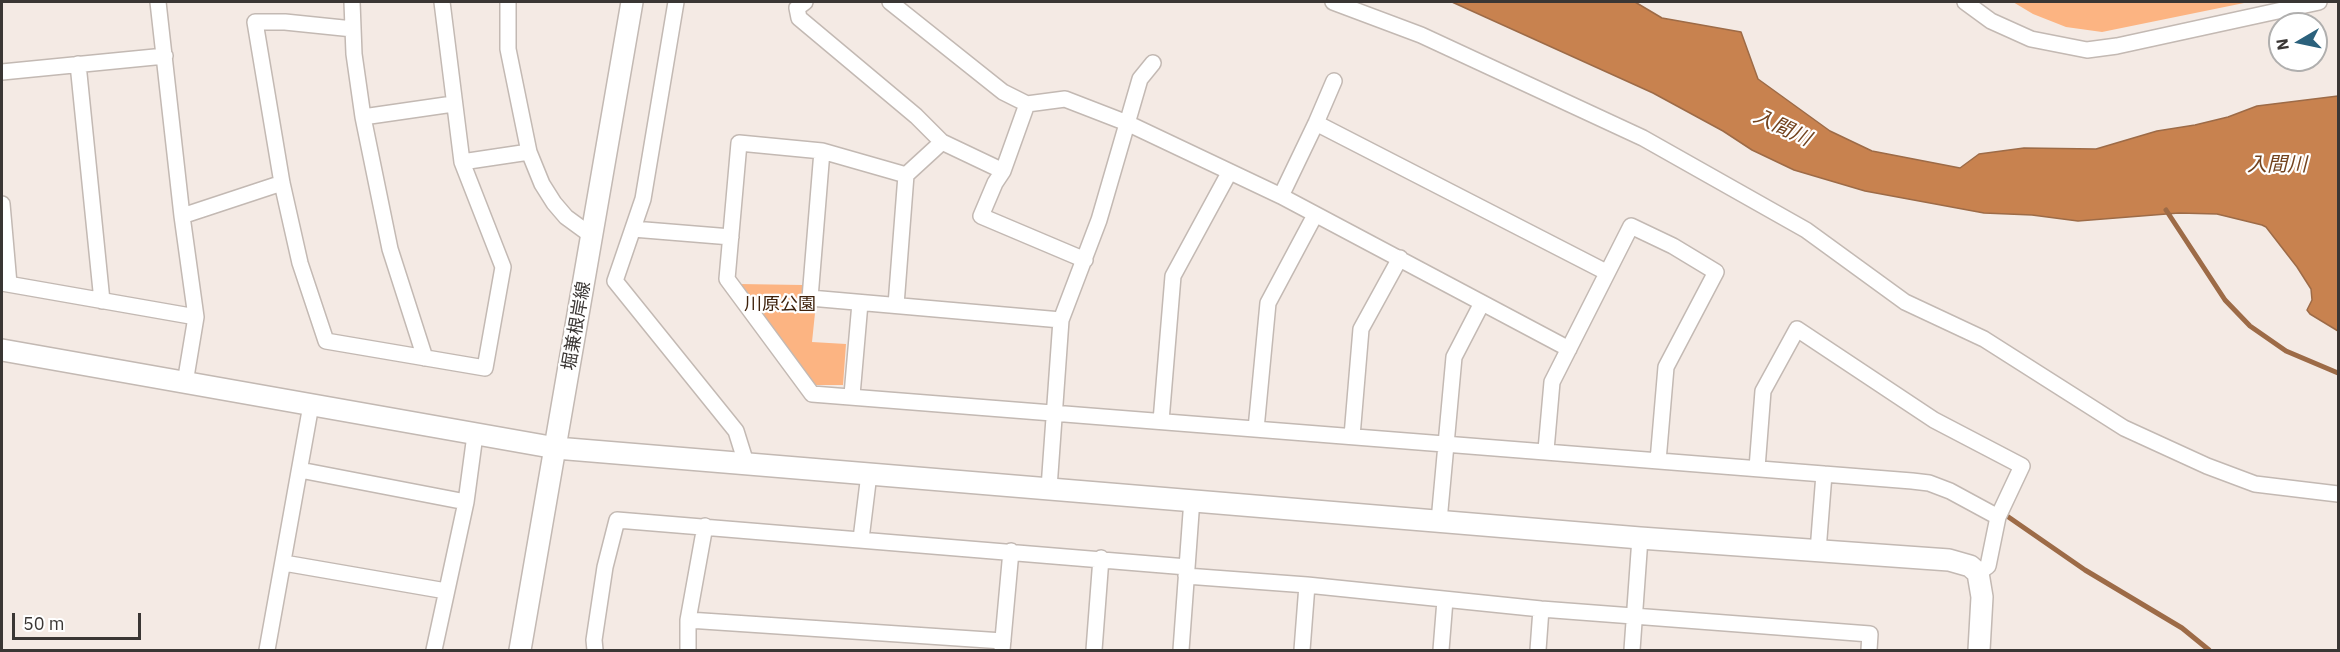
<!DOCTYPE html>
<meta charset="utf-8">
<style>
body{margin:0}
#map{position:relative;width:2340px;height:652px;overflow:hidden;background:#f4eae4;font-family:"IBM Plex Sans",sans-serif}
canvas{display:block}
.frame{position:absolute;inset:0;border:3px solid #3a3634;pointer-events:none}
.north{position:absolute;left:2268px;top:12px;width:60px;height:60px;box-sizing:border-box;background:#fff;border:2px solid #b0afae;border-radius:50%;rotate:261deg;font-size:16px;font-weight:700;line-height:24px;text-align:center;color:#3a3634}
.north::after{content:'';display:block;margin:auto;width:21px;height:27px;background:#2b617c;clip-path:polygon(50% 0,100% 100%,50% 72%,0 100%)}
.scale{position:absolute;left:12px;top:613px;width:129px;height:27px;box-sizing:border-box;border:3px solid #3a3634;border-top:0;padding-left:8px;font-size:18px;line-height:21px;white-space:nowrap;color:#3a3634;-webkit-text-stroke:4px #fff;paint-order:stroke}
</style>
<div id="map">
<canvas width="2340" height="652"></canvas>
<div class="frame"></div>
<div class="north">N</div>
<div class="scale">50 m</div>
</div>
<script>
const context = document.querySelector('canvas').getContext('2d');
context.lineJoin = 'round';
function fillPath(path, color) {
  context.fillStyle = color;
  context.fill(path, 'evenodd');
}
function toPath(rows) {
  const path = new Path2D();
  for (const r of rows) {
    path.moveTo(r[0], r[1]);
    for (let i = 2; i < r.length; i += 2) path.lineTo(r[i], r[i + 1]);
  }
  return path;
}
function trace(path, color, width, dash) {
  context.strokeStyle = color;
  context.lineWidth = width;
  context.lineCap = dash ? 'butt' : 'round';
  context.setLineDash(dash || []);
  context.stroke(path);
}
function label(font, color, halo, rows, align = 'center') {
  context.font = font + ' "IBM Plex Sans","Noto Sans JP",sans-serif';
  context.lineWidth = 4.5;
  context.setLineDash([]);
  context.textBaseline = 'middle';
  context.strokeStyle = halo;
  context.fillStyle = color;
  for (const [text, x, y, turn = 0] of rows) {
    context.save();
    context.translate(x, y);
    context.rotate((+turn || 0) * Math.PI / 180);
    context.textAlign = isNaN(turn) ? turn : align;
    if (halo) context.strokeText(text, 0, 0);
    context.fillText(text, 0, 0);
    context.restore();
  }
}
fillPath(toPath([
 [2013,2,2249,2,2102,32,2066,27,2033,14],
 [739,284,803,285,800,311,815,313,812,342,846,344,843,385,814,385]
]), '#fcb482');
const water = toPath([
 [1452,2,1635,2,1662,18,1741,32,1758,79,1830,131,1872,151,1960,168,1979,154,2024,148,2096,149,2157,131,2195,125,2228,117,2257,106,2338,96,2338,331,2310,314,2307,310,2312,300,2311,289,2297,267,2266,227,2262,225,2217,214,2179,213,2078,221,2032,215,1984,213,1865,191,1794,170,1752,150,1723,131,1653,93,1452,2]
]);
fillPath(water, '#c8824f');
trace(water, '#9d6b47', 1.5);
trace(toPath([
 [2166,210,2225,300,2250,326,2286,351,2338,373],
 [2007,516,2085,570,2182,628,2209,650]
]), '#9d6b47', 5);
const street = toPath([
 [158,2,182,216,196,317,185,383],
 [352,2,354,54,363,117,390,249,425,358],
 [508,2,508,49,529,152,542,184,554,203,566,217,592,236],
 [676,2,643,199,615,281,736,431,746,463],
 [805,2,797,8,799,18,916,116,942,142],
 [890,2,1003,92,1027,104,1065,99,1127,123,1281,196,1569,349],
 [1333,2,1421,35,1643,138,1806,230,1905,302,1984,339,2124,428,2207,466,2255,484,2338,494],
 [1965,2,1991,21,2031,39,2087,50,2117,46,2319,2],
 [353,29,285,22,255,22,282,183,300,263,326,341,485,368,503,267,462,162,442,2],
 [78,64,102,301],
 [2,72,165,56],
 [363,117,453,104],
 [1316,123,1606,272],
 [822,151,810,298,1061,320],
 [462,162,529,152],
 [1003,171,995,183,981,216,1085,260],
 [906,175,822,151,739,143,727,279,812,394,1912,481,1929,483,1950,491,1998,517],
 [1281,196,1316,123,1334,81],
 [2,204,9,284],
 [182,216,282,183],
 [633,229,731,237],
 [2,283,196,317],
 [896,305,906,175,942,142,1003,171,1027,104],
 [852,395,860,303],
 [1161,421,1173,276,1229,173],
 [1256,429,1268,303,1315,215],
 [1352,436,1361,329,1400,258],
 [1546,450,1552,382,1631,226,1673,246,1716,272,1666,367,1658,461],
 [1757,468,1763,391,1797,329,1934,420,2022,466,1998,517,1988,566,1978,573],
 [300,470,466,502],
 [1049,488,1061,320,1099,220,1140,79,1153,63],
 [1439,521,1454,357,1482,303],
 [861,539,869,474],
 [1818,551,1824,474],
 [284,563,446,591],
 [1186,576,1307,585,1541,609,1870,634,1869,650],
 [688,620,1003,641],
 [267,650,311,405],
 [434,650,466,502,475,435],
 [595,650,594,640,605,567,617,520,1187,567],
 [688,650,688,620,705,526],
 [1002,650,1011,551],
 [1094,650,1101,558],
 [1181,650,1192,499],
 [1302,650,1307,585],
 [1441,650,1445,600],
 [1538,650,1541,609],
 [1632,650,1640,538]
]);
const secondary = toPath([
 [2,350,556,448,1640,538,1949,560,1970,566,1978,573,1982,597,1979,650],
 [520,650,632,2]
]);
trace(street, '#c3b9b3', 18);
trace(secondary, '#c3b9b3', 24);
trace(street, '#fff', 15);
trace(secondary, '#fff', 21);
label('18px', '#3f220c', '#fff', [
 ["川原公園",780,305]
]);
label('18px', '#3a3634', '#fff', [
 ["堀兼根岸線",577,326,-80]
]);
label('italic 20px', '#74441f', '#fff', [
 ["入間川",1782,128,25],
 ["入間川",2277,165]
]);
</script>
